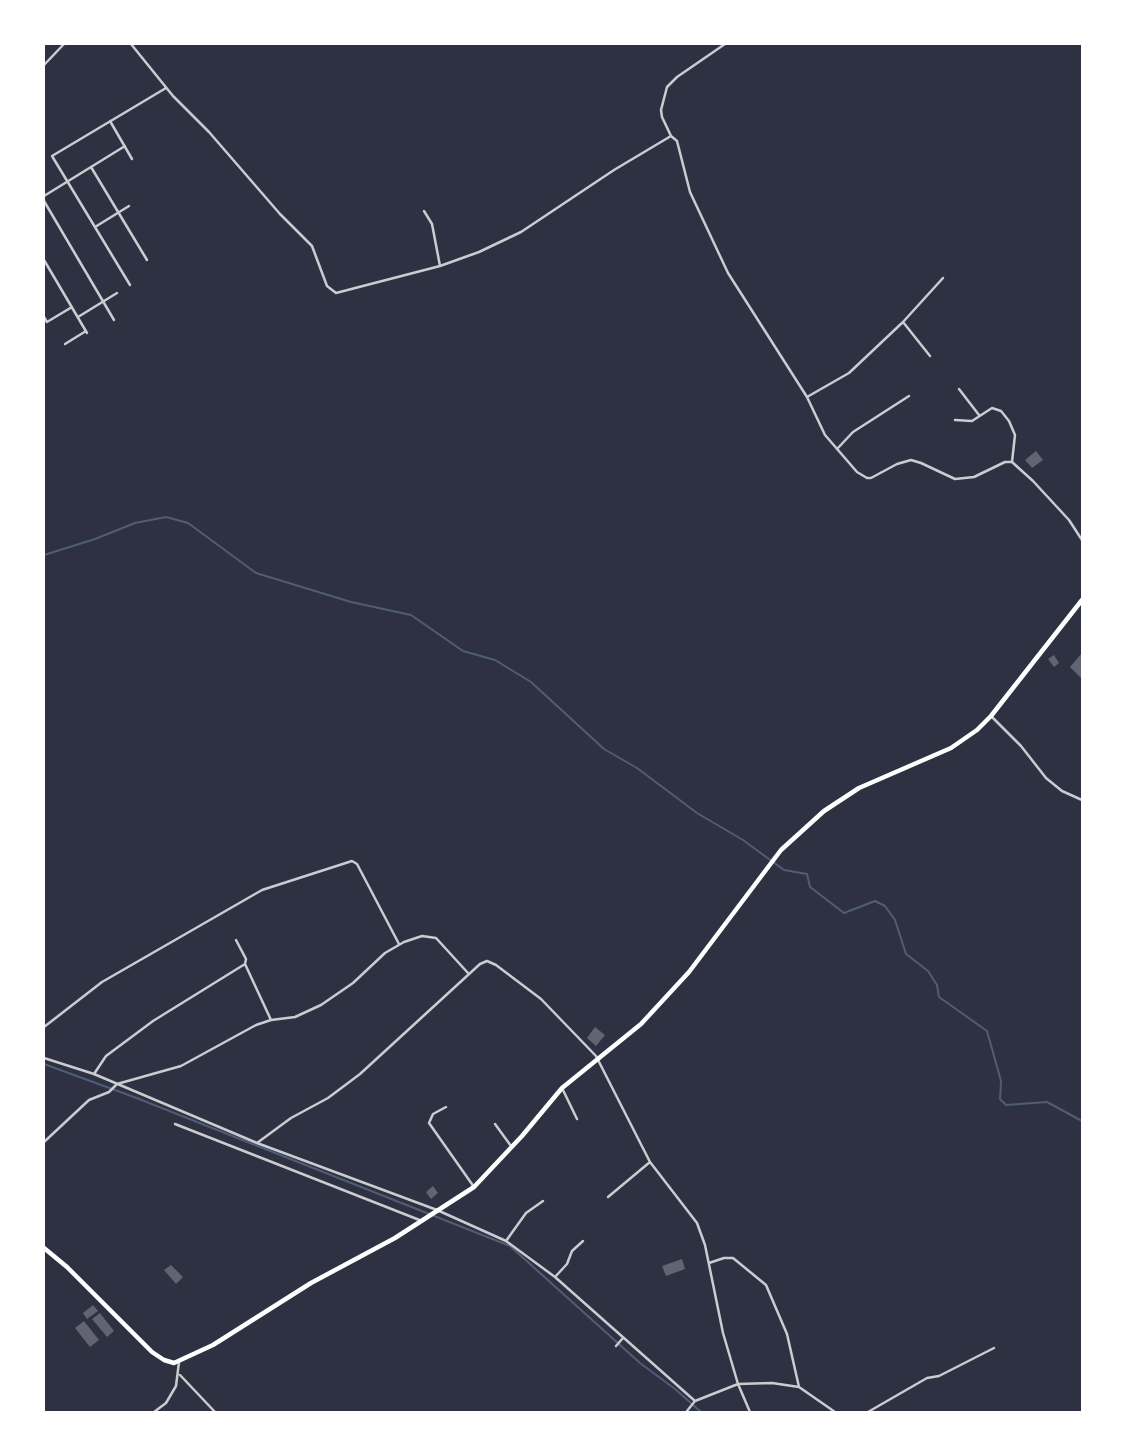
<!DOCTYPE html>
<style>
body{margin:0}
#map{position:relative;width:1126px;height:1456px;overflow:hidden;background:#2d3142;font-family:Roboto,sans-serif}
canvas{display:block}
.frame{position:absolute;inset:0;border:45px solid #fff;pointer-events:none}
</style>
<div id="map">
<canvas width="1126" height="1456"></canvas>
<div class="frame"></div>
</div>
<script>
const context = document.querySelector('canvas').getContext('2d');
context.lineJoin = 'round';
function toPath(rows) {
  const path = new Path2D();
  for (const r of rows) {
    path.moveTo(r[0], r[1]);
    for (let i = 2; i < r.length; i += 2) path.lineTo(r[i], r[i + 1]);
  }
  return path;
}
function trace(path, color, width, dash) {
  context.strokeStyle = color;
  context.lineWidth = width;
  context.lineCap = dash ? 'butt' : 'round';
  context.setLineDash(dash || []);
  context.stroke(path);
}
function fillPath(path, color) {
  context.fillStyle = color;
  context.fill(path, 'evenodd');
}
trace(toPath([
 [44,555,95,539,135,523,166,517,188,523,256,573,351,602,411,615,463,651,495,660,531,682,604,749,637,768,697,813,743,840,784,870,807,874,810,887,844,913,875,901,885,906,895,920,906,954,928,971,937,985,939,997,987,1031,1001,1081,1000,1099,1006,1105,1047,1102,1082,1121],
 [44,1064,134,1097,510,1246,640,1363,675,1389,701,1412]
]), '#4f5d75', 2);
fillPath(toPath([
 [1036,451,1043,460,1032,468,1025,460],
 [1081,654,1082,655,1081,678,1070,667],
 [1054,655,1059,663,1054,667,1048,659],
 [595,1027,605,1035,596,1046,587,1038],
 [433,1186,438,1193,431,1199,426,1192],
 [682,1259,685,1269,666,1276,662,1266],
 [171,1265,183,1277,176,1284,164,1270],
 [93,1305,98,1311,87,1319,83,1313],
 [100,1313,114,1331,107,1337,92,1319],
 [84,1321,99,1340,90,1347,75,1328]
]), '#626471');
trace(toPath([
 [131,44,173,96,209,132,280,214,312,246,327,286,336,293,440,266,479,252,521,232,614,170,671,136,677,141,690,192,728,273,807,397,825,435,857,472,867,478,871,478,897,464,911,460,921,463,955,479,974,477,1005,462,1012,462,1033,481,1069,520,1082,540],
 [44,65,64,44],
 [110,121,132,159],
 [671,136,662,117,661,110,667,87,677,77,725,44],
 [91,167,147,260],
 [44,196,125,146],
 [44,201,114,320],
 [424,211,432,224,440,266],
 [95,227,129,206],
 [44,260,87,333],
 [130,285,52,156,166,88],
 [44,317,47,322,72,307],
 [78,317,117,293],
 [903,322,930,356],
 [65,344,86,331],
 [959,389,979,415],
 [807,397,849,373,903,322,943,278],
 [955,420,972,421,992,408,1001,411,1009,421,1015,435,1012,462],
 [837,449,853,432,909,396],
 [991,716,1021,746,1046,778,1062,791,1082,800],
 [236,940,246,959,245,964,153,1021,106,1056,94,1074,257,1143,437,1210,506,1241,555,1277,695,1401],
 [245,964,271,1020],
 [44,1027,102,982,262,890,352,861,357,864,399,944],
 [44,1058,94,1074],
 [562,1088,577,1119],
 [446,1107,433,1114,429,1123,474,1187],
 [175,1124,422,1221],
 [495,1124,511,1146],
 [44,1142,89,1100,109,1092,117,1084,181,1066,256,1025,271,1020,295,1017,321,1005,353,983,385,953,404,942,422,936,436,938,468,973],
 [257,1143,291,1118,328,1098,360,1074,480,964,487,961,496,965,541,999,596,1056,650,1162,697,1223,705,1245,723,1333,738,1384,750,1412],
 [608,1197,650,1162],
 [506,1241,526,1213,543,1201],
 [709,1263,724,1258,733,1258,766,1285,787,1334,799,1387],
 [555,1277,567,1264,572,1251,583,1241],
 [616,1346,623,1338],
 [180,1375,215,1412],
 [687,1411,695,1401,738,1384,772,1383,799,1387,835,1412],
 [154,1412,166,1403,176,1386,179,1362],
 [868,1412,927,1378,939,1376,994,1348]
]), '#caccd0', 2.5);
trace(toPath([
 [44,1248,67,1267,152,1352,164,1360,174,1363,213,1345,311,1283,395,1238,474,1187,522,1136,562,1088,641,1024,689,972,781,850,824,811,859,788,951,748,977,730,991,716,1082,600]
]), '#fff', 4.5);
</script>
